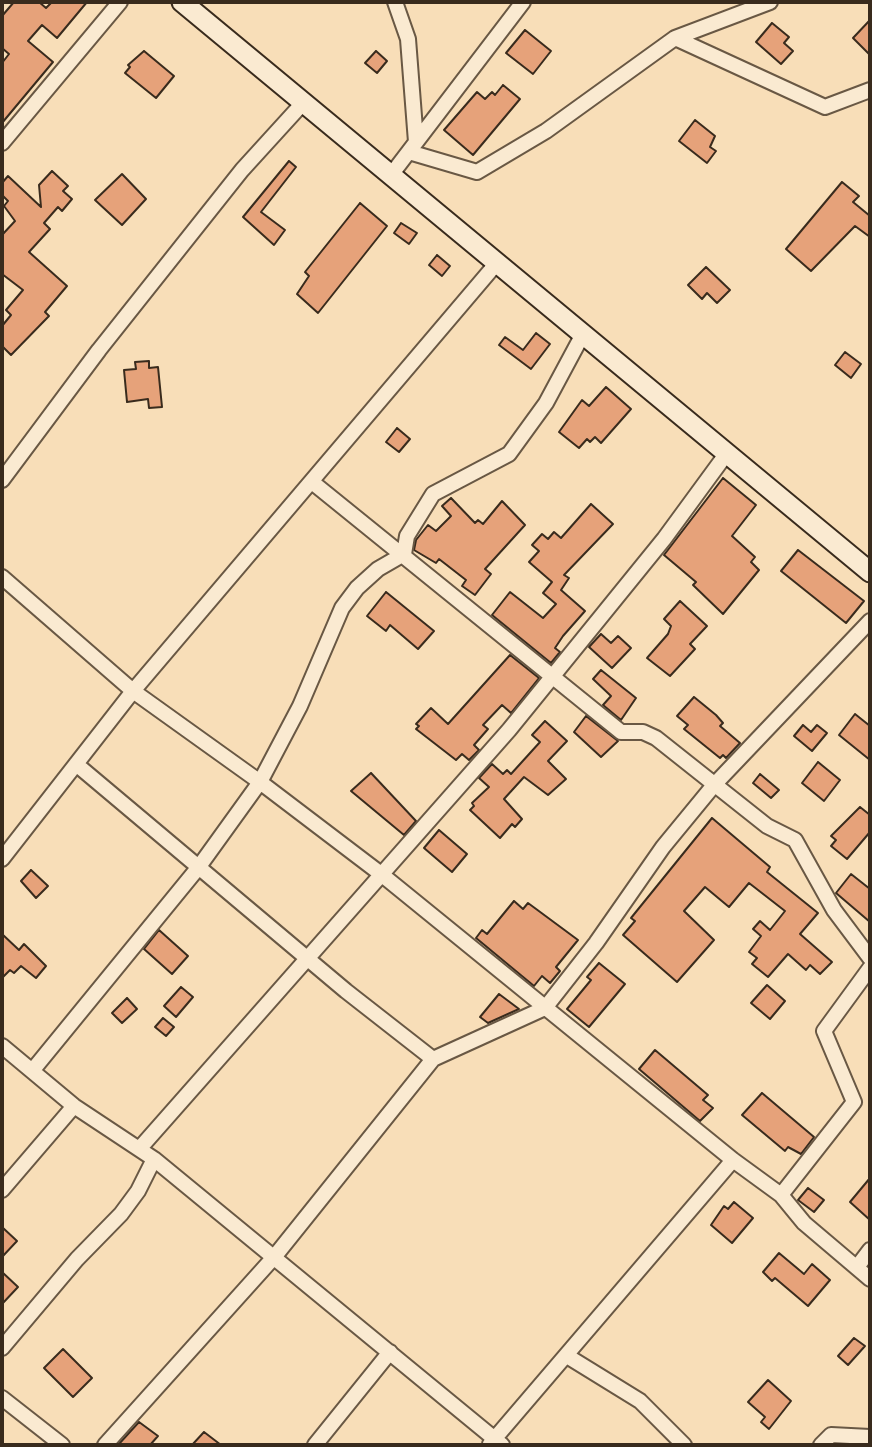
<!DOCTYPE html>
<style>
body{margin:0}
#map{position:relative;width:872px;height:1447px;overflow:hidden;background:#f8deb8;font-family:"IM FELL French Canon",serif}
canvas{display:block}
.frame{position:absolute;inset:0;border:4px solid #392b1d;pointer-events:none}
</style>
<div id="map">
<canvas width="872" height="1447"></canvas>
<div class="frame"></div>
</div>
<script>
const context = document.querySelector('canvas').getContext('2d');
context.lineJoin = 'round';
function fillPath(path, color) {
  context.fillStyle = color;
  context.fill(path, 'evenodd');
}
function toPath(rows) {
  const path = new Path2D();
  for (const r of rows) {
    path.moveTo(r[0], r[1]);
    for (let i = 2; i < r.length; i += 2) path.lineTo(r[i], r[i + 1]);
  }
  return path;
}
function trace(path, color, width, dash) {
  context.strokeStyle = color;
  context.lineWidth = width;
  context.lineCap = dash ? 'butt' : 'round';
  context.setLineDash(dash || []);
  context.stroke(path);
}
const building = toPath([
 [14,2,39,2,46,8,52,2,87,2,57,38,42,25,28,41,53,62,2,123,2,63,9,54,2,48,2,16,14,2],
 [870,20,870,55,853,38,870,20],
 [772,23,789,37,784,43,793,51,781,64,756,42,772,23],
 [525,30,551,51,533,74,506,53,525,30],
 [144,51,174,76,156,98,125,73,130,67,128,65,144,51],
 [376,51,387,61,377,73,365,63,376,51],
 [503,85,520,99,473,155,444,130,477,92,485,99,492,92,495,95,503,85],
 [695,120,715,136,710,147,716,151,707,163,679,141,695,120],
 [289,161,296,167,261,212,285,230,274,245,243,217,289,161],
 [52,171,68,186,63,191,72,199,62,211,58,207,44,223,50,229,29,252,67,286,45,312,49,316,11,355,2,346,2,326,11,315,6,310,23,290,2,274,2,235,15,221,4,206,8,201,2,195,2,183,8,176,41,207,39,185,52,171],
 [122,174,146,199,122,225,95,200,122,174],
 [842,182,859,196,853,202,870,216,870,237,855,226,811,271,786,249,842,182],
 [360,203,387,226,318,313,297,294,309,276,305,272,360,203],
 [401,223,417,233,409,244,394,233,401,223],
 [437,255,450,266,442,276,429,265,437,255],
 [706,267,730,290,717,303,707,293,702,299,688,285,706,267],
 [536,333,550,344,531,369,499,345,505,337,523,350,536,333],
 [845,352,861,364,851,378,835,365,845,352],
 [149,361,149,368,158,367,162,407,149,408,148,399,127,402,124,370,136,369,135,362,149,361],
 [606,387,631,409,601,443,595,437,590,442,587,439,579,448,559,432,582,400,589,406,606,387],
 [397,428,410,439,399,452,386,442,397,428],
 [723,478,756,505,732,536,755,557,751,562,759,570,723,614,693,585,696,582,664,555,723,478],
 [451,498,475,523,478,520,483,524,502,501,525,525,485,569,491,574,475,595,462,586,466,580,439,559,436,563,414,550,416,540,428,525,436,531,451,516,442,506,451,498],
 [591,504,613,524,564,575,569,578,561,590,585,611,563,636,555,648,560,652,551,663,492,615,510,592,543,618,556,604,543,593,552,582,529,562,539,551,532,545,542,534,548,539,554,532,561,538,591,504],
 [798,550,864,601,846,623,781,571,798,550],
 [386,592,434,631,418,649,390,625,386,631,367,616,386,592],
 [680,601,707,626,690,644,695,649,670,676,647,658,668,634,671,626,664,619,680,601],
 [601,634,611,643,618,636,631,648,612,668,589,647,601,634],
 [510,655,539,678,511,713,502,705,483,725,488,729,474,745,479,750,469,760,462,754,456,760,416,729,419,726,416,724,431,708,448,724,510,655],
 [601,670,636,698,621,720,603,705,611,696,593,679,601,670],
 [694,697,716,715,723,723,720,726,740,743,726,758,723,755,720,758,684,729,688,725,677,716,694,697],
 [855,714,870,726,870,760,839,735,855,714],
 [586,716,618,741,601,757,574,732,586,716],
 [545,721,567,741,548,761,566,779,548,795,524,777,504,799,522,819,515,827,512,824,500,838,470,810,474,806,472,803,489,787,479,778,492,764,503,774,507,770,511,774,540,742,532,735,545,721],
 [803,725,811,732,817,725,827,733,812,751,794,736,803,725],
 [818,762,840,780,824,801,802,783,818,762],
 [371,773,416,821,404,835,351,791,371,773],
 [760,774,779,790,771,798,753,783,760,774],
 [860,807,870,815,870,832,847,859,831,846,836,840,831,836,860,807],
 [712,818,770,867,767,872,818,913,800,934,832,962,820,974,810,965,806,970,788,954,768,977,752,964,757,958,749,952,761,936,753,929,760,921,770,930,785,911,749,883,729,907,705,887,684,911,714,940,677,982,623,935,635,921,631,918,712,818],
 [439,830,467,854,452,872,424,848,439,830],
 [31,870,48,886,36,898,21,881,31,870],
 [851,874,870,889,870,922,836,893,851,874],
 [514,901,523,909,528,903,578,940,556,967,560,971,550,983,542,976,534,986,476,938,482,930,487,934,514,901],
 [159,930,188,956,172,974,144,949,159,930],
 [2,934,19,950,24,944,46,966,36,978,21,966,14,973,10,970,2,978,2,934],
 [599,963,625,984,589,1027,567,1009,591,980,587,977,599,963],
 [767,985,785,1001,770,1019,751,1003,767,985],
 [181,987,193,997,176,1017,164,1006,181,987],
 [499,994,519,1009,488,1023,480,1017,499,994],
 [127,998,137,1009,122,1023,112,1013,127,998],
 [163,1018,174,1027,166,1036,155,1027,163,1018],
 [655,1050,708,1095,703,1100,713,1108,700,1121,639,1069,655,1050],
 [762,1093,814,1137,801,1154,788,1147,785,1151,742,1115,762,1093],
 [870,1178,870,1220,850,1202,870,1178],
 [808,1188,824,1200,814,1212,798,1200,808,1188],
 [734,1202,753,1218,732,1243,711,1225,724,1206,728,1209,734,1202],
 [2,1227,17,1241,2,1257,2,1227],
 [779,1253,804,1274,812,1264,830,1280,808,1306,775,1278,772,1281,763,1272,779,1253],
 [2,1272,18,1287,2,1304,2,1272],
 [854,1338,865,1346,848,1365,838,1356,854,1338],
 [63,1349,92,1378,73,1397,44,1368,63,1349],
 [768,1380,791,1401,769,1429,761,1422,765,1417,748,1402,768,1380],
 [139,1422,158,1436,150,1445,118,1445,139,1422],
 [204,1432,221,1445,192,1445,204,1432]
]);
fillPath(building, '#e6a27a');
trace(building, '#392b1d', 2);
const street = toPath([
 [395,2,408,39,416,142],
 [675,38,825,107,870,90],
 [2,143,120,2],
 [409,152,477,172,546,131,675,38,770,2],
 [391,175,523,2],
 [2,480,99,350,242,170,303,103],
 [312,482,621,732,643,732,656,738,767,826,795,840,834,910,870,958],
 [2,577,133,691,260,782,381,874,733,1160,781,1195,804,1223,870,1279],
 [76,764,346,991,433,1059],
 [2,859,133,691,496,264],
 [2,1046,74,1106,154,1159,502,1445],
 [32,1071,198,868,260,782,300,706,342,608,357,588,378,569,404,554,407,536,433,494,509,454,546,403,583,334],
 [140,1148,509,730,664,539,727,453],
 [2,1190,74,1106],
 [781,1195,854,1102,824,1031,870,968],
 [857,1267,870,1250],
 [2,1348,77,1259,121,1214,138,1191,154,1159],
 [567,1356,640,1401,684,1445],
 [2,1398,62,1445],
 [490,1444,733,1160],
 [105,1445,275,1256,433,1059,545,1008,596,943,663,847,714,785,870,621],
 [315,1445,390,1352],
 [821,1445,831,1435,870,1437]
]);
const secondary = toPath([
 [182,2,870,572]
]);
trace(street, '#695844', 18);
trace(secondary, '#392b1d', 23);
trace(street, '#faead1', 14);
trace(secondary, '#faead1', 19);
</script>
